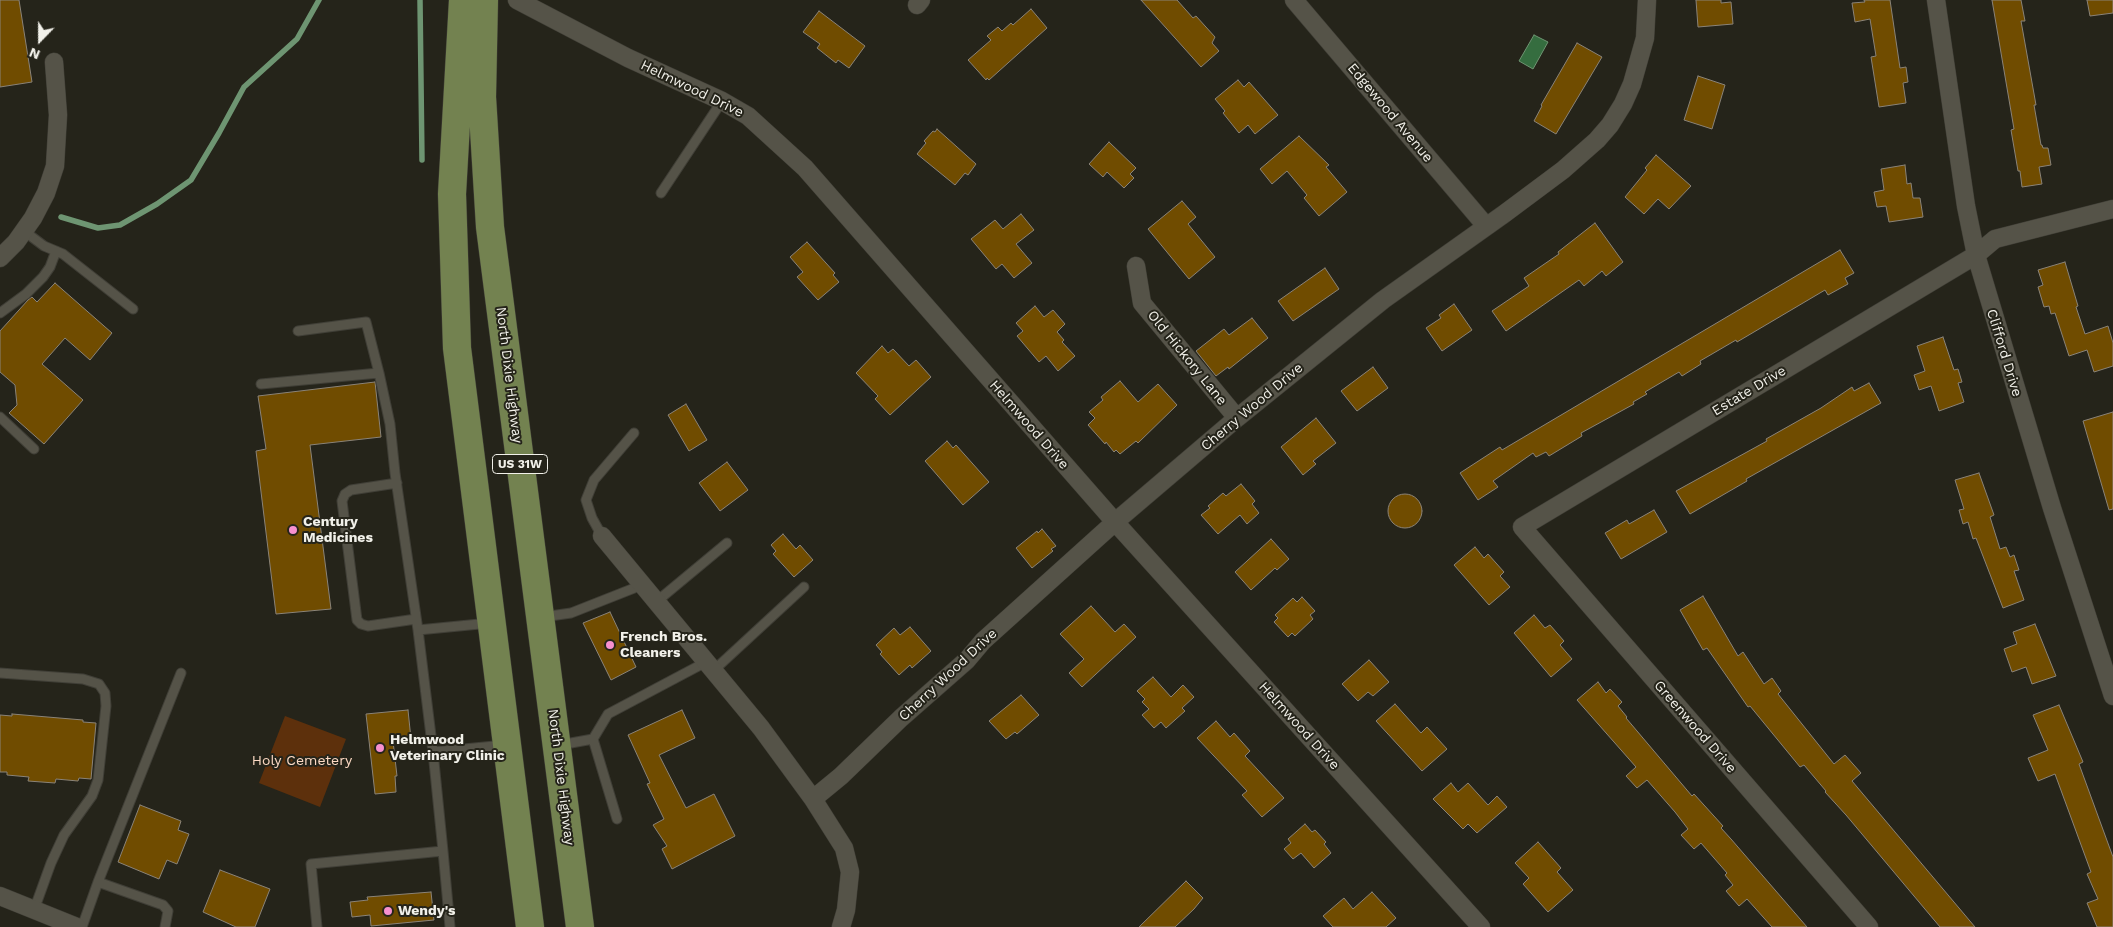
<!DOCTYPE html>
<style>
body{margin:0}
#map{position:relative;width:2113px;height:927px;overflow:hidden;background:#25241a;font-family:"Work Sans",sans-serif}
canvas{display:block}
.north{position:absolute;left:15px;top:15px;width:50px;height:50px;-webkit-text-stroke:4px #25241a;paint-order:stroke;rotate:202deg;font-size:14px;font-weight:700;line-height:20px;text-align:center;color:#f2f1ea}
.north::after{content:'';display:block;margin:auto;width:18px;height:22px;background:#f2f1ea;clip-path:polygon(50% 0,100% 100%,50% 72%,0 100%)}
</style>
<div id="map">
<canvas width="2113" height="927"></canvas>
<div class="north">N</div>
</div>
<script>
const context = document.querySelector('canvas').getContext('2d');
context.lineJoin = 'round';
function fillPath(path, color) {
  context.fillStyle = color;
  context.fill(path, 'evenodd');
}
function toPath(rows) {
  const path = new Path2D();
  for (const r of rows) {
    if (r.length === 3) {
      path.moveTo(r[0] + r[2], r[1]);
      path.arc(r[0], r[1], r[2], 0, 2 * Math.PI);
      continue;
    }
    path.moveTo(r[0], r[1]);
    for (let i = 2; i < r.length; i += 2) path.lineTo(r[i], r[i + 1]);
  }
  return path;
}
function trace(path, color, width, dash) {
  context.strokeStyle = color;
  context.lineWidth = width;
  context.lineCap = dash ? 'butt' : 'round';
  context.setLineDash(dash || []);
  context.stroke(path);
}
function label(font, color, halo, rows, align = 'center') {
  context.font = font + ' "Work Sans",sans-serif';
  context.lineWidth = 4;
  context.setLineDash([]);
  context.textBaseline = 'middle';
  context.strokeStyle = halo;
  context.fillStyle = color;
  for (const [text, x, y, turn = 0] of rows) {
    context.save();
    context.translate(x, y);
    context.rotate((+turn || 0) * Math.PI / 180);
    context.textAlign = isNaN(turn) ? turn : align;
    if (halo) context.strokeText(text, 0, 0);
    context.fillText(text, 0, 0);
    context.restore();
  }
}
fillPath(toPath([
 [285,716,346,739,320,807,259,783]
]), '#5d300c');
const water = toPath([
 [1534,35,1548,42,1533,69,1519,61,1534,35]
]);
fillPath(water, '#356d3f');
trace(water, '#6e9572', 1);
trace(toPath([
 [420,0,422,160],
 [61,217,98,228,120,225,157,204,191,180,219,133,244,87,297,39,319,0]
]), '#6e9572', 5.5);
const building = toPath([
 [0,0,19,0,32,82,0,87,0,0],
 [1141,0,1177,0,1193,18,1196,16,1215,37,1212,43,1219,51,1201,67,1141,0],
 [1696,0,1721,0,1721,3,1731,2,1733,24,1698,27,1696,0],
 [1864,0,1890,0,1900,68,1906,67,1908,82,1903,83,1906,103,1879,107,1871,57,1876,56,1870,19,1855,22,1852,3,1865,2,1864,0],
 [1992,0,2021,0,2025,21,2021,21,2036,105,2034,105,2041,145,2042,145,2043,148,2048,148,2051,165,2039,167,2042,184,2022,187,2020,171,2018,171,2011,130,2014,129,1992,0],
 [2087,0,2113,0,2113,13,2090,16,2087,0],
 [1031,9,1047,28,989,80,987,78,986,80,968,60,991,40,987,36,998,27,1002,31,1011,23,1013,25,1031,9],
 [819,11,865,46,849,68,838,60,836,63,817,48,820,44,803,32,819,11],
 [1577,43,1602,57,1556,134,1534,121,1542,106,1541,105,1577,43],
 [1698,76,1725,85,1712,129,1684,120,1698,76],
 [1238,80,1244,87,1249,82,1278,115,1255,134,1248,125,1239,133,1223,113,1225,111,1215,99,1238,80],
 [937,129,976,164,968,175,965,173,955,185,917,154,926,143,924,141,933,131,935,132,937,129],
 [1299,136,1329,165,1326,167,1347,192,1319,216,1304,198,1307,195,1287,171,1272,184,1260,169,1299,136],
 [1109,142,1136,168,1130,174,1134,178,1124,188,1107,172,1103,177,1089,164,1109,142],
 [1656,155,1691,186,1669,209,1658,199,1644,214,1625,197,1647,170,1645,168,1656,155],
 [1905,165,1907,184,1911,183,1913,198,1920,198,1923,217,1889,222,1886,206,1877,207,1874,192,1884,190,1881,169,1905,165],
 [1182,201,1196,217,1188,224,1215,257,1189,279,1148,229,1182,201],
 [1021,214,1034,230,1016,244,1032,263,1014,278,1002,264,996,269,971,239,995,220,1003,229,1021,214],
 [1595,223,1623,262,1606,276,1602,271,1584,286,1579,280,1506,331,1492,311,1529,286,1524,278,1559,254,1558,252,1595,223],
 [807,242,835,273,833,275,839,282,818,300,797,277,803,272,790,257,807,242],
 [1840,250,1854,273,1845,278,1848,284,1828,295,1825,290,1737,342,1736,340,1700,361,1701,364,1682,376,1679,372,1645,392,1647,394,1633,402,1634,404,1581,433,1582,436,1549,456,1546,452,1536,457,1533,453,1493,481,1498,487,1478,500,1460,473,1500,447,1502,450,1840,250],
 [2065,262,2078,306,2076,307,2085,334,2108,326,2113,343,2113,366,2094,372,2087,350,2069,356,2055,313,2051,314,2049,306,2044,307,2038,287,2043,285,2038,270,2065,262],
 [1325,268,1339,289,1293,321,1278,301,1325,268],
 [55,283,112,333,90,360,65,338,42,364,83,400,44,444,9,413,17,405,15,385,0,372,0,331,28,300,32,297,37,302,55,283],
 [1454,304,1472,330,1442,351,1426,328,1441,318,1439,315,1454,304],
 [1035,306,1044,317,1053,310,1065,324,1057,332,1064,340,1062,342,1075,356,1058,371,1046,356,1039,362,1017,336,1023,331,1016,323,1035,306],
 [1252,318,1268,338,1229,369,1228,367,1216,376,1196,351,1224,329,1229,335,1252,318],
 [1943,337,1954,370,1958,369,1962,382,1958,383,1964,402,1939,411,1931,386,1919,390,1914,375,1925,371,1917,346,1943,337],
 [882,346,888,353,893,349,909,366,916,360,931,377,890,415,875,399,878,396,856,373,882,346],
 [1373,367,1388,388,1357,411,1341,391,1373,367],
 [1120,381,1138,402,1158,384,1177,405,1138,443,1136,441,1120,454,1116,450,1114,452,1106,442,1105,444,1088,425,1095,418,1089,412,1103,400,1101,397,1120,381],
 [375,382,381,437,310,445,331,609,276,614,256,451,266,449,258,396,375,382],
 [1869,383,1881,403,1746,479,1747,481,1690,514,1676,491,1767,441,1766,439,1821,408,1852,387,1854,391,1869,383],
 [686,404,707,440,689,451,668,415,686,404],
 [2113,412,2113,509,2109,510,2083,421,2113,412],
 [1316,418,1336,443,1313,461,1316,464,1303,475,1281,447,1316,418],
 [947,441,953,448,956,445,989,482,963,505,925,461,947,441],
 [727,462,748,490,720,511,699,483,727,462],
 [1979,473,1994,515,1990,517,2000,549,2006,547,2010,557,2014,555,2019,570,2014,571,2024,600,2003,608,1976,538,1973,539,1968,522,1963,524,1959,510,1964,509,1955,480,1979,473],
 [1241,484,1255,501,1252,504,1259,513,1247,524,1240,515,1218,534,1201,515,1210,508,1208,506,1223,493,1226,496,1241,484],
 [1405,511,17],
 [1654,510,1667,532,1621,559,1605,533,1627,520,1629,524,1654,510],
 [1042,529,1056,546,1051,549,1053,551,1032,568,1016,548,1037,531,1038,533,1042,529],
 [783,534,796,549,800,545,813,560,794,577,773,554,776,551,771,545,783,534],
 [1271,539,1289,559,1277,570,1275,568,1251,590,1235,572,1271,539],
 [1475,547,1484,558,1488,554,1504,572,1500,576,1510,587,1489,605,1454,565,1475,547],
 [1703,596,1738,656,1743,652,1764,684,1772,678,1781,691,1778,694,1834,764,1845,755,1861,773,1852,781,1975,927,1940,927,1846,815,1825,792,1826,791,1804,765,1800,767,1750,706,1748,707,1707,648,1703,650,1680,610,1703,596],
 [1302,597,1315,611,1310,615,1313,619,1295,636,1292,633,1288,637,1274,622,1278,618,1275,615,1293,598,1297,602,1302,597],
 [1091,606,1115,632,1124,624,1136,637,1082,687,1069,673,1084,659,1060,634,1091,606],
 [610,612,636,667,611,680,583,623,610,612],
 [1534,615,1545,628,1550,625,1564,641,1560,645,1572,659,1551,677,1514,633,1534,615],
 [2035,624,2056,676,2032,684,2026,667,2012,672,2004,649,2017,644,2013,632,2035,624],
 [910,627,931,651,912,668,910,665,899,675,880,654,882,652,876,645,894,628,900,635,910,627],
 [1369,660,1389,682,1373,696,1368,692,1358,701,1342,684,1369,660],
 [1153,677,1171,697,1183,685,1194,697,1182,708,1185,711,1166,728,1161,722,1154,728,1142,715,1149,709,1142,702,1145,699,1137,691,1153,677],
 [1598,682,1606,693,1610,689,1622,702,1618,706,1627,717,1626,718,1692,796,1694,794,1723,826,1721,828,1731,839,1807,927,1772,927,1747,899,1739,906,1726,891,1733,885,1725,875,1727,873,1701,843,1694,849,1681,835,1688,829,1675,812,1647,780,1637,788,1626,776,1636,767,1577,700,1598,682],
 [1021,695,1039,715,1017,734,1015,732,1006,739,989,721,1021,695],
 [1395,704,1421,733,1427,727,1447,749,1422,771,1376,721,1395,704],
 [2059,705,2083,762,2079,764,2113,857,2113,927,2097,927,2087,903,2098,899,2087,874,2091,872,2055,774,2038,781,2028,758,2048,750,2033,715,2059,705],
 [408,710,411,739,393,741,397,776,395,776,396,792,375,794,366,714,408,710],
 [682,710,695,738,659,755,686,808,714,794,735,836,672,869,662,849,667,846,653,825,664,819,647,784,650,783,628,735,682,710],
 [12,714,83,720,83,722,96,723,91,779,79,778,78,781,56,779,55,783,28,781,29,777,7,775,7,772,0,772,0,715,12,716,12,714],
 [1216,721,1230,737,1234,733,1250,751,1245,756,1284,798,1262,817,1242,795,1247,791,1197,738,1216,721],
 [1451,783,1458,792,1468,783,1488,805,1497,796,1507,807,1477,833,1468,824,1463,829,1433,799,1451,783],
 [140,805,181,821,178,830,189,834,177,864,167,860,159,879,118,862,140,805],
 [1305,824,1312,832,1315,830,1326,842,1324,844,1331,853,1314,868,1301,853,1293,859,1284,849,1291,843,1288,839,1305,824],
 [1538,842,1561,868,1557,872,1573,890,1548,912,1523,884,1529,878,1515,863,1538,842],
 [220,870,270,889,255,927,236,927,203,912,220,870],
 [1186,881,1203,898,1194,909,1175,927,1139,927,1186,881],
 [431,892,434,920,371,926,370,915,352,917,350,902,368,900,367,897,431,892],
 [1372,892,1396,918,1386,927,1333,927,1323,916,1344,898,1353,909,1372,892]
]);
fillPath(building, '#704c00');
trace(building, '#8a8378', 1);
const service = toPath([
 [661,193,722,101],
 [24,231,44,246,63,254,133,309],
 [0,313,26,294,43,277,50,267,56,251],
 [298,331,366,322,379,373],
 [261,384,379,373,390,424,395,473,418,630],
 [0,417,34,449],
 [397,483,351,490,345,494,342,501,357,620,361,624,368,626,416,619],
 [602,536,592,518,586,500,594,480,634,433],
 [656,602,727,543],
 [543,617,571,613,642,585],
 [713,671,804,587],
 [0,673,83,679,99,684,105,693,106,706,98,780,92,796,64,835,51,863,34,910],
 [593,739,608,714,706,662],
 [560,745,593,739,617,819],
 [433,752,418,630,490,623],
 [443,851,433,752,505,745],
 [98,882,181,673],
 [82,927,98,882,163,905,168,911,165,927],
 [317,927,311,864,443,851,450,927]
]);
const minor = toPath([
 [517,0,628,58,722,101,748,116,805,168,1115,522,1481,927],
 [1294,0,1486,226],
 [1936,0,1966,206,1976,255,2052,508,2113,696],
 [917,5,921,0],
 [0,258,16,242,33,218,46,193,55,166,58,115,54,62],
 [1136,266,1142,303,1237,418],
 [602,536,761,728,813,799,844,848,850,872,846,910,841,927],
 [813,799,841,776,901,718,967,660,983,641,1115,522,1237,418,1383,300,1504,214,1563,170,1597,140,1610,125,1623,104,1632,84,1645,38,1647,0],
 [0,896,77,927],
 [1869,927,1522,527,1976,255,1995,239,2113,209]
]);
const primary = toPath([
 [463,0,452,194,457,348,530,927],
 [484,0,482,97,490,227,580,927]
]);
trace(service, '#403f37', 11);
trace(minor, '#403f37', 19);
trace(primary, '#403f37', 29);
trace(service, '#555348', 9);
trace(minor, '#555348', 18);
trace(primary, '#738250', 28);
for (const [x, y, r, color] of [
 [293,530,5,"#f790ce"],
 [610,645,5,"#f790ce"],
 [380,748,5,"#f790ce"],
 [388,911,5,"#f790ce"]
]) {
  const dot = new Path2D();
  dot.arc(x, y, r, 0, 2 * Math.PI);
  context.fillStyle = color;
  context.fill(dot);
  trace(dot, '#25241a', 2);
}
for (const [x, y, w] of [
 [520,464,55]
]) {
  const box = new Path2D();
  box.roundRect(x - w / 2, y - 9.5, w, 19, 4);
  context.fillStyle = '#25241a';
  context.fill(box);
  trace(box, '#f2f1ea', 1);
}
label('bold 12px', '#f2f1ea', null, [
 ["US 31W",520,464]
]);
label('14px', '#f2f1ea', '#25241a', [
 ["Helmwood Drive",692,89,26],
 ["Edgewood Avenue",1390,113,50],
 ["Clifford Drive",2004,353,73],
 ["Old Hickory Lane",1187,358,51],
 ["North Dixie Highway",509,375,83],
 ["Estate Drive",1749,391,-31],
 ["Cherry Wood Drive",1252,407,-40],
 ["Helmwood Drive",1029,425,49],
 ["Cherry Wood Drive",948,675,-43],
 ["Helmwood Drive",1299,726,48],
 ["Greenwood Drive",1695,727,49],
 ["North Dixie Highway",561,777,83]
]);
label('bold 14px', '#f2f1ea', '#25241a', [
 ["Century",303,522],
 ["Medicines",303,538],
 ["French Bros.",620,637],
 ["Cleaners",620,653],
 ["Helmwood",390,740],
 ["Veterinary Clinic",390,756],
 ["Wendy's",398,911]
], 'left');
label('14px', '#fddac4', '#25241a', [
 ["Holy Cemetery",302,761]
]);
</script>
